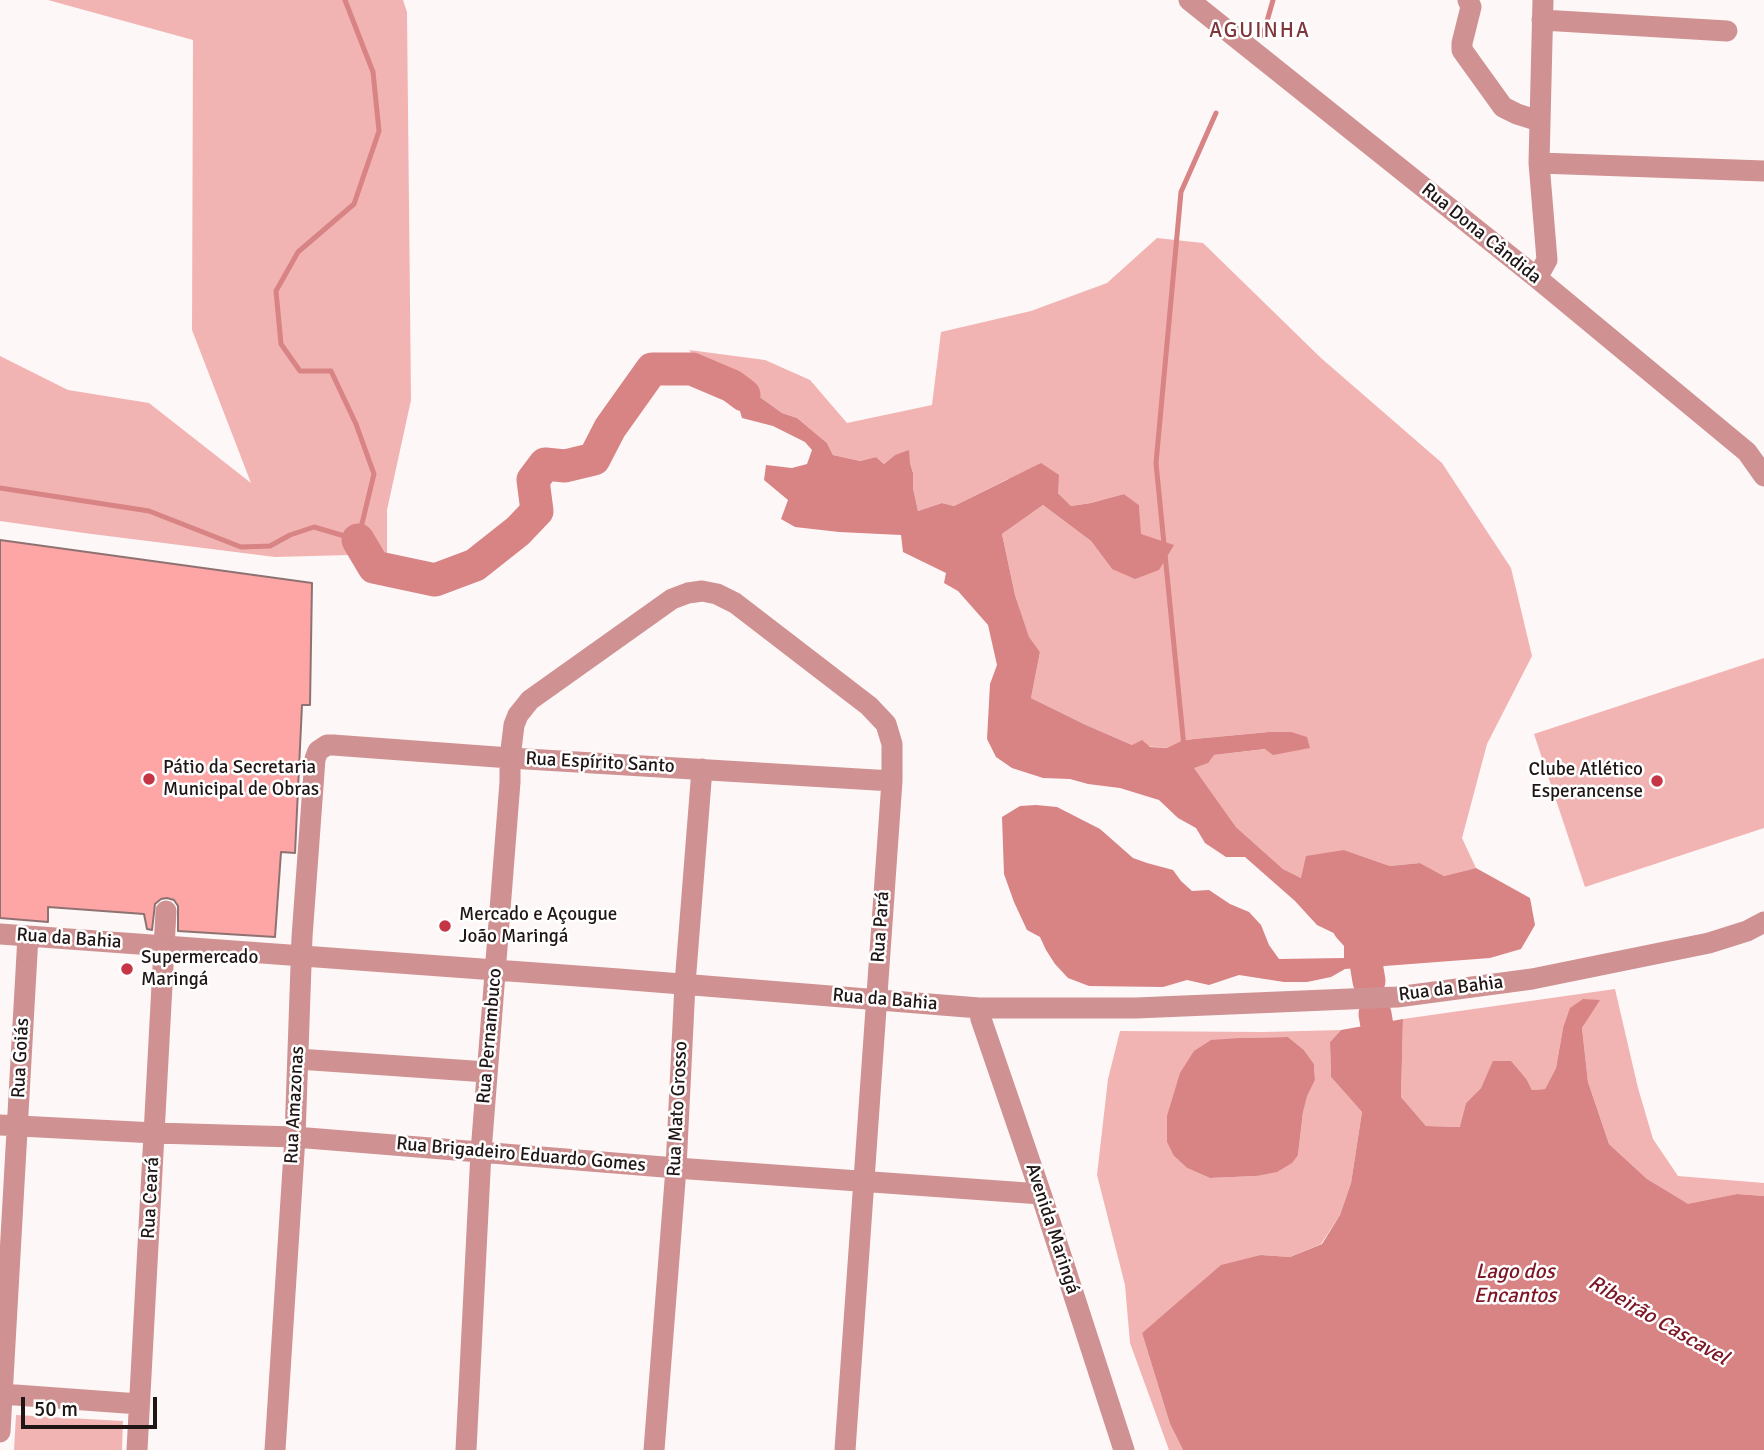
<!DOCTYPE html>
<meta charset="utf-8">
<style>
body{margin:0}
#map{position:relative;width:1764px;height:1450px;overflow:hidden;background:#fdf7f7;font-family:Signika,sans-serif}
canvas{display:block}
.scale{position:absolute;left:21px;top:1397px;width:136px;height:32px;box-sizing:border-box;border:4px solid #211616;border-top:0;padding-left:9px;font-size:21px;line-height:24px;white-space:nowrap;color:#211616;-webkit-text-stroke:5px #fff;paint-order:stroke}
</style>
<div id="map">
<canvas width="1764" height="1450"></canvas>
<div class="scale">50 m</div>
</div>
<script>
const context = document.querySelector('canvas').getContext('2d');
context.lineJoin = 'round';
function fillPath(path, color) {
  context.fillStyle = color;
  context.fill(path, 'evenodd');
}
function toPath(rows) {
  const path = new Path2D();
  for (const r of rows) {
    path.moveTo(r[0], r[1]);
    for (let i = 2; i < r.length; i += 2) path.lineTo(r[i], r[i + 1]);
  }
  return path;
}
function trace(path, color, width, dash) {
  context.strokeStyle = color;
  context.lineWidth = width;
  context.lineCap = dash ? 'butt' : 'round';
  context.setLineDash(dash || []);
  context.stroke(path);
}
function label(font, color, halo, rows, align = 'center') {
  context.font = font + ' Signika,sans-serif';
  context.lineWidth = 5;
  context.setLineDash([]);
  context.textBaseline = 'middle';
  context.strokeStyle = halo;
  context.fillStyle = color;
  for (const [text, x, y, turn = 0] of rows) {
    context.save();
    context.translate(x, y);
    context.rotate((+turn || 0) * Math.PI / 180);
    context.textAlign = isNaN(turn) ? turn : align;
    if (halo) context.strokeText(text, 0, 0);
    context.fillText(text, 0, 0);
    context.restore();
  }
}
fillPath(toPath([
 [48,0,403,0,407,12,411,400,387,510,387,554,275,557,84,533,0,521,0,356,68,390,149,403,251,483,192,330,193,40],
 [1157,238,1203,243,1321,358,1442,463,1511,568,1532,656,1487,744,1462,838,1476,868,1444,876,1420,863,1390,866,1344,850,1301,878,1283,869,1236,827,1193,767,1214,755,1266,749,1310,748,1291,732,1269,732,1194,739,1181,741,1168,748,1132,745,1086,725,1031,698,1040,652,1029,638,1015,595,1002,534,1043,505,1091,541,1112,569,1140,534,1139,505,1124,494,1091,503,1071,506,1058,493,1008,479,954,506,942,503,918,511,913,488,913,473,910,463,895,455,884,464,876,457,860,461,833,455,827,443,797,418,782,413,743,385,704,367,689,350,765,360,810,380,847,423,932,405,941,332,1031,311,1107,283],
 [1764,658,1764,828,1585,887,1534,734],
 [1615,989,1638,1088,1653,1139,1678,1176,1764,1183,1764,1196,1737,1194,1688,1205,1647,1179,1609,1144,1588,1082,1582,1028,1599,1000,1563,1028,1556,1068,1545,1089,1532,1090,1527,1080,1494,1061,1481,1088,1466,1103,1461,1127,1426,1126,1401,1097,1403,1019],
 [1341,1030,1330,1042,1331,1077,1362,1112,1351,1183,1340,1215,1321,1244,1290,1257,1261,1255,1173,1307,1142,1333,1170,1424,1183,1450,1169,1450,1130,1343,1125,1285,1097,1175,1108,1079,1120,1031,1263,1032],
 [1288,1037,1304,1050,1314,1064,1315,1080,1306,1096,1303,1112,1298,1155,1256,1176,1210,1178,1187,1168,1174,1156,1240,1038],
 [16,1415,123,1421,122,1450,14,1450]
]), '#f2b4b3');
fillPath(toPath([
 [704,367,743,385,782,413,797,418,827,443,833,455,860,461,876,457,884,464,895,455,909,450,910,463,913,473,913,488,918,511,942,503,954,506,1041,463,1059,475,1058,493,1071,506,1091,503,1124,494,1139,505,1141,534,1174,545,1159,570,1135,579,1112,569,1091,541,1043,505,1002,534,1015,595,1029,637,1040,652,1031,698,1086,725,1132,745,1142,740,1150,747,1167,748,1181,741,1194,739,1269,732,1291,732,1307,737,1310,748,1273,755,1265,749,1214,755,1208,763,1194,768,1236,827,1283,869,1301,878,1306,856,1344,850,1390,866,1420,863,1444,876,1476,868,1530,898,1535,925,1521,949,1490,958,1345,969,1331,977,1307,982,1284,982,1239,975,1209,985,1187,980,1163,987,1089,986,1068,978,1055,964,1046,950,1040,937,1027,930,1014,902,1004,874,1002,817,1020,806,1036,805,1057,807,1100,829,1133,858,1147,863,1173,870,1181,881,1192,891,1209,890,1230,904,1249,912,1261,925,1269,945,1279,959,1344,958,1344,938,1317,925,1295,901,1245,857,1226,857,1205,843,1196,828,1178,818,1159,800,1120,788,1088,784,1070,779,1043,778,1012,768,996,757,987,739,990,684,997,665,988,625,958,591,944,583,946,573,903,552,901,535,839,532,795,527,781,519,788,500,764,480,766,465,792,468,807,464,812,450,805,442,773,426,742,418,737,401,707,385],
 [1583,999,1600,1000,1582,1028,1588,1082,1609,1144,1647,1179,1688,1204,1737,1194,1764,1196,1764,1450,1183,1450,1170,1424,1142,1333,1221,1265,1261,1255,1290,1257,1322,1244,1340,1215,1351,1183,1362,1112,1331,1077,1330,1042,1341,1030,1403,1019,1401,1097,1426,1126,1460,1127,1466,1103,1481,1088,1493,1061,1511,1061,1527,1080,1532,1090,1545,1089,1556,1068,1563,1028,1570,1008],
 [1288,1037,1304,1050,1314,1064,1315,1080,1307,1096,1303,1112,1298,1155,1292,1163,1277,1172,1256,1176,1210,1178,1187,1168,1174,1156,1167,1142,1167,1116,1180,1073,1194,1051,1211,1040,1240,1038]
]), '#d88384');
trace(toPath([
 [1263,35,1273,0],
 [0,488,149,511,241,547,270,546,290,535,314,527,358,540,374,474,356,424,331,371,300,371,281,344,276,291,298,252,354,204,379,131,373,72,345,0],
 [1184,747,1156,463,1181,192,1216,113]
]), '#d88384', 5);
trace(toPath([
 [358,540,374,567,435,580,475,565,518,531,537,511,533,480,545,464,565,466,594,459,610,428,652,369,692,369,732,386,744,395],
 [1349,927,1359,938,1365,957,1369,981],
 [1375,1014,1384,1067]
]), '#d88384', 33);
const building = toPath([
 [0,540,312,583,310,705,302,705,295,853,281,852,275,937,178,931,178,906,174,900,167,898,161,899,155,904,152,930,147,929,144,914,48,907,48,922,0,918,0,540]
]);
fillPath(building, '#fea5a6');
trace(building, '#8e7272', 2);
trace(toPath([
 [1189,0,1537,278,1747,452,1764,476],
 [1468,0,1471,7,1462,43,1462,50,1503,107,1517,114,1539,121],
 [1542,20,1727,31],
 [1539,163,1764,171],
 [1537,278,1547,260,1539,163,1543,0],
 [0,934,619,979,979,1008,1136,1008,1397,997,1532,979,1709,943,1747,931,1764,922],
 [979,1008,981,1019,1041,1194,1124,1450],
 [298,1059,487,1072],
 [0,1125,155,1133,295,1137,676,1168,1041,1194],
 [2,1394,139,1404],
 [0,1432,28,936],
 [137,1450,166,911],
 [275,1450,295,1137,302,937,315,759,318,751,327,745,333,745,510,758,892,781],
 [466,1450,481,1152,510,782,510,758,514,725,518,715,530,700,672,599,688,593,702,591,717,594,735,603,869,706,886,724,892,744,892,781,845,1450],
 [654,1450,676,1168,685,984,702,769]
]), '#cf9191', 21);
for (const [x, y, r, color] of [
 [149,779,7,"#c53546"],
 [1657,781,7,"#c53546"],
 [445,926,7,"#c53546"],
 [127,969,7,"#c53546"]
]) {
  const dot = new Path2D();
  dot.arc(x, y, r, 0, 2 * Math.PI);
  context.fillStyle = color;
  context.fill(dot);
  trace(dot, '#fff', 2.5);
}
label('19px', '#211616', '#fff', [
 ["Rua Dona Cândida",1481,234,39],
 ["Rua Espírito Santo",600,763,3],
 ["Rua Pará",881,927,-86],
 ["Rua da Bahia",69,939,4],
 ["Rua da Bahia",1451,989,-7],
 ["Rua da Bahia",885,1000,5],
 ["Rua Pernambuco",490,1036,-85],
 ["Rua Goiás",21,1058,-87],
 ["Rua Amazonas",295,1105,-87],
 ["Rua Mato Grosso",678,1109,-87],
 ["Rua Brigadeiro Eduardo Gomes",521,1155,5],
 ["Rua Ceará",151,1198,-87],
 ["Avenida Maringá",1052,1229,72]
]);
label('19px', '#211616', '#fff', [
 ["Pátio da Secretaria",163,768],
 ["Municipal de Obras",163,790],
 ["Clube Atlético",1643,770,"right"],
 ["Esperancense",1643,792,"right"],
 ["Mercado e Açougue",459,915],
 ["João Maringá",459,937],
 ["Supermercado",141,958],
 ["Maringá",141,980]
], 'left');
context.letterSpacing = '2px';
label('21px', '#7e363a', '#fff', [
 ["AGUINHA",1260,31]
]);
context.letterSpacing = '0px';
label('italic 21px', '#7c1625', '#fff', [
 ["Lago dos",1515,1272],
 ["Encantos",1515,1296],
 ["Ribeirão Cascavel",1658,1321,30]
]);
</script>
